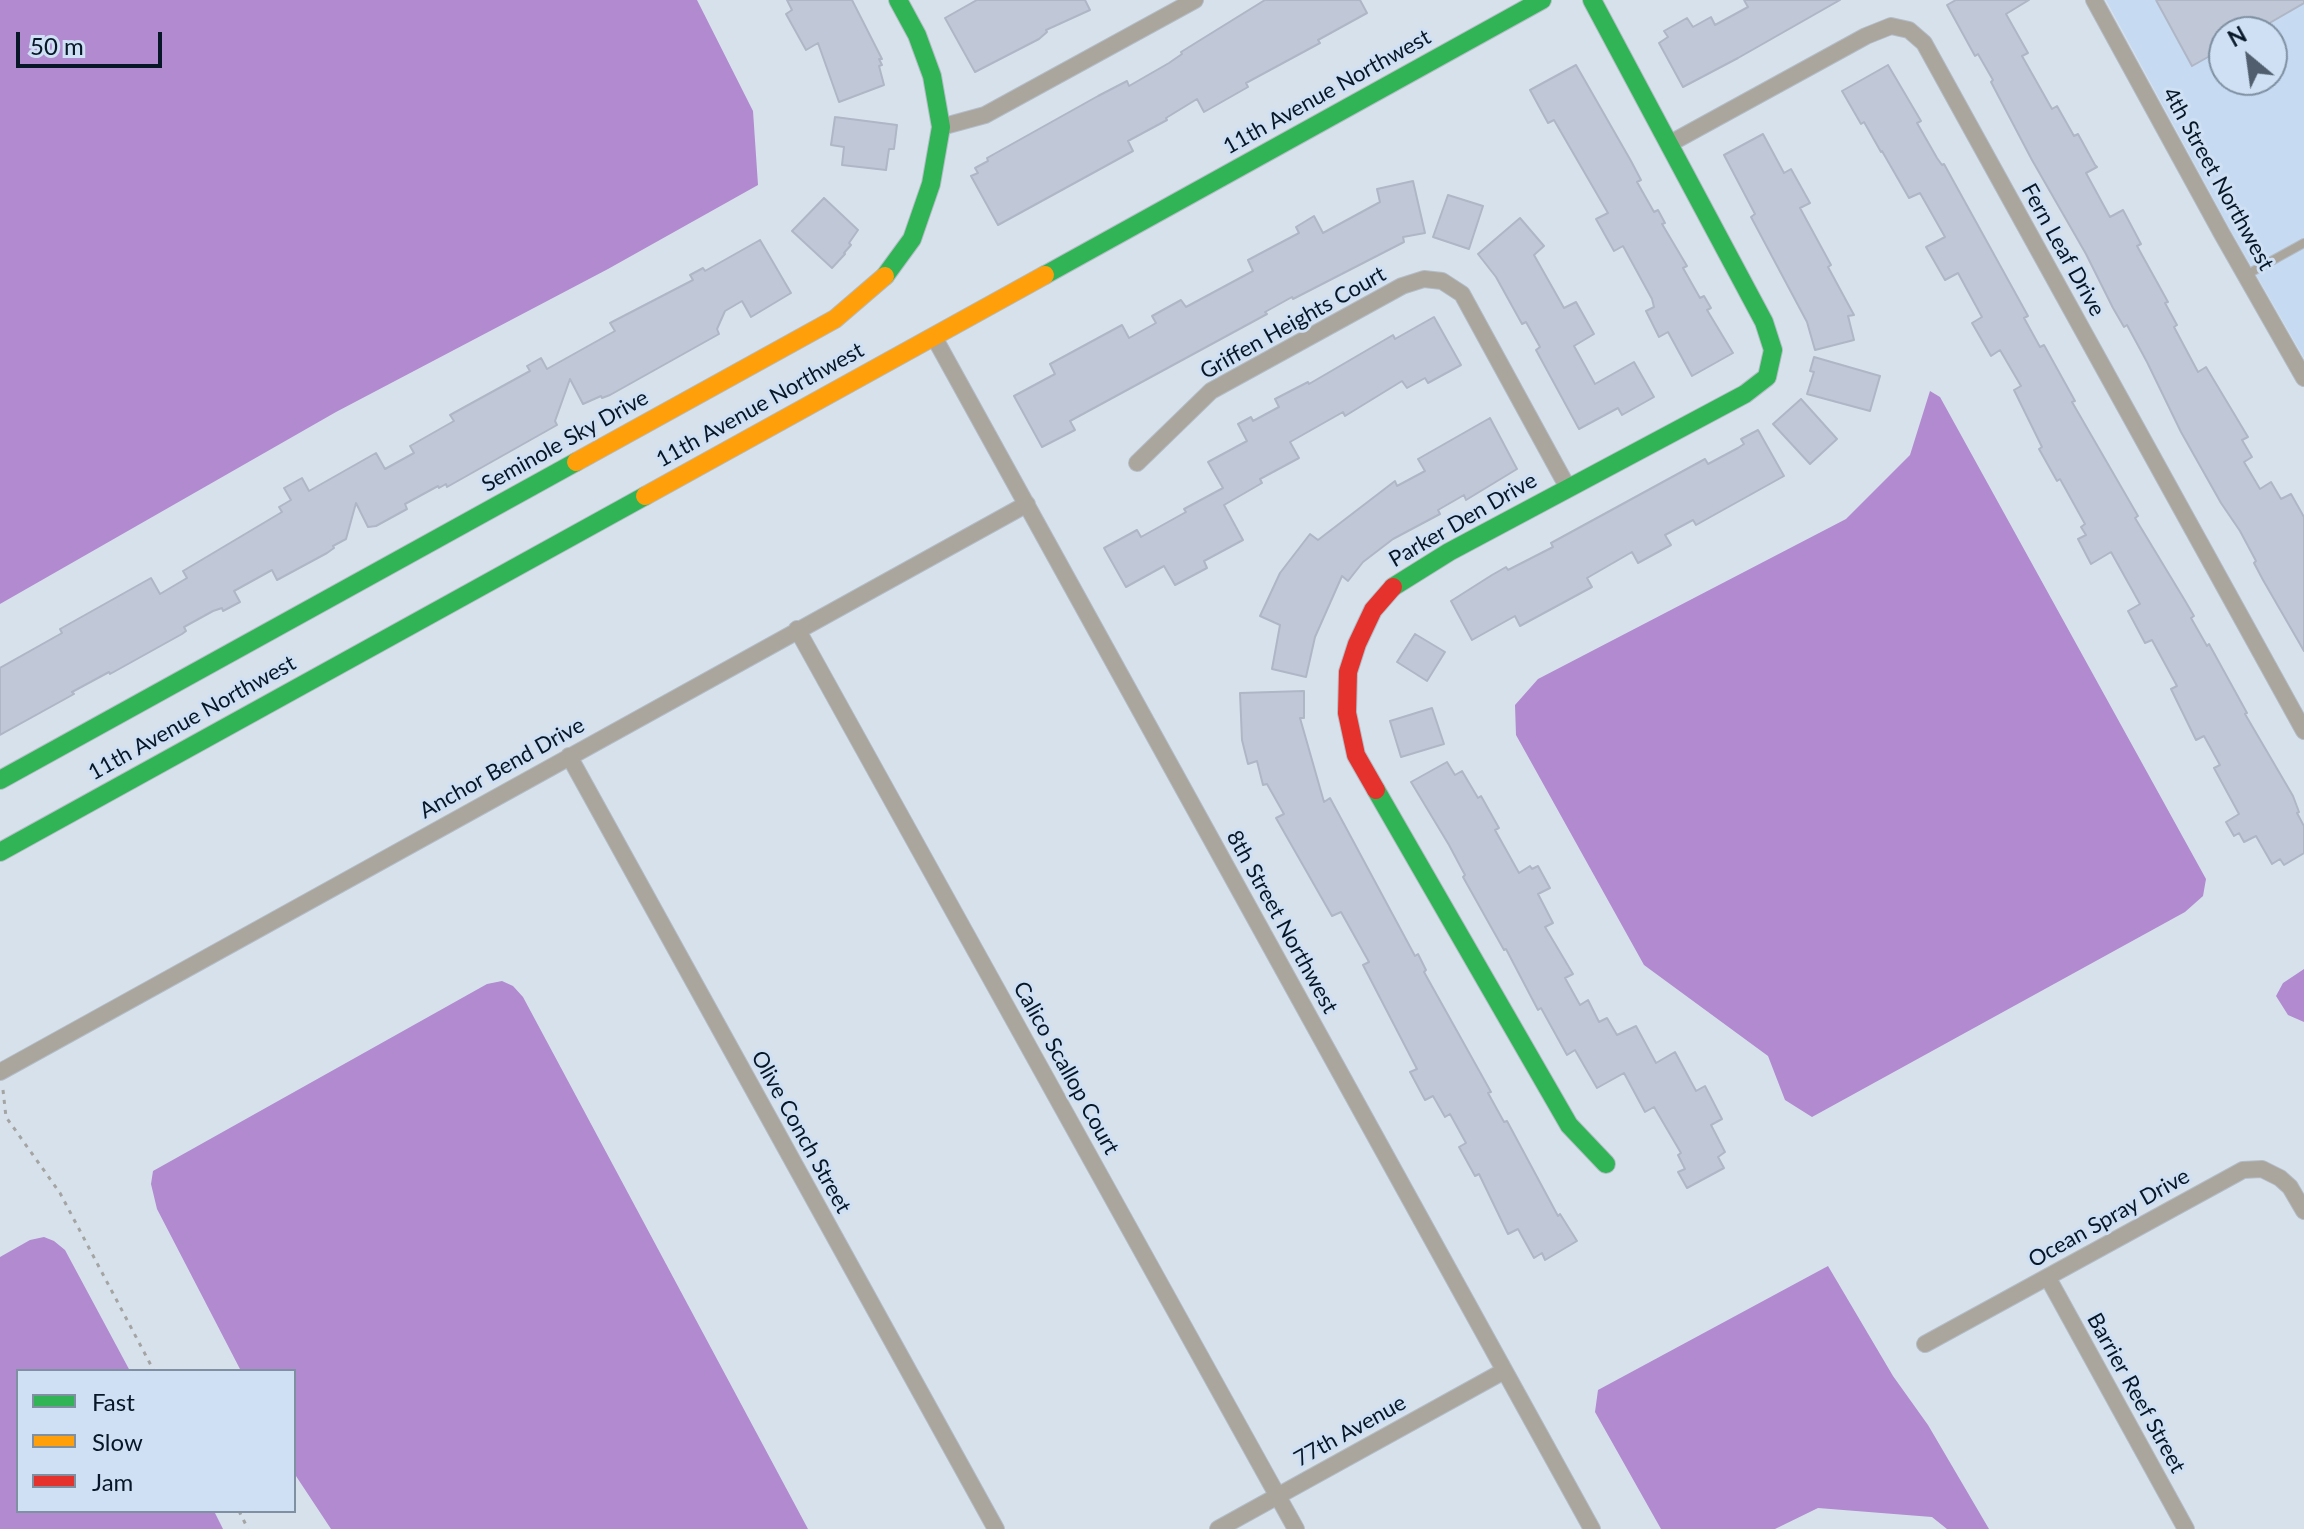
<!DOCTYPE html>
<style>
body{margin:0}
#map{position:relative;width:2304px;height:1529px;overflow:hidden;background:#d7e1ec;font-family:Lato,sans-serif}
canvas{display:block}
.legend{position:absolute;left:16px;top:1369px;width:280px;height:144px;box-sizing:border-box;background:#cfe0f4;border:2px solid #7f90a2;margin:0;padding:10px 14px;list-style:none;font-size:24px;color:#071728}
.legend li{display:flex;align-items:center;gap:16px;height:40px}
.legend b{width:40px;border:2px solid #7f90a2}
.north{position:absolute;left:2208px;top:16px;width:80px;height:80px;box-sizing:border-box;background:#cfe0f4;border:2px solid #7f90a2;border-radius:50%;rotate:331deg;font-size:22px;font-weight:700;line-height:32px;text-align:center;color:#071728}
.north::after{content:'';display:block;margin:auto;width:28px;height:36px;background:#505e6d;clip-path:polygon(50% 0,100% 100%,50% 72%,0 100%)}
.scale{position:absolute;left:16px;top:32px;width:146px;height:36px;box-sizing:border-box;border:4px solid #071728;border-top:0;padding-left:10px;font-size:24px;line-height:28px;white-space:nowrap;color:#071728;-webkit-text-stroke:6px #cfe0f4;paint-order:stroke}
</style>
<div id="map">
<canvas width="2304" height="1529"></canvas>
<ul class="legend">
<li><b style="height:10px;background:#30b455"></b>Fast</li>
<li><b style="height:10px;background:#ff9f0a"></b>Slow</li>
<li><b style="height:10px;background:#e5322d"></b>Jam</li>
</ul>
<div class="north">N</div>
<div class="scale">50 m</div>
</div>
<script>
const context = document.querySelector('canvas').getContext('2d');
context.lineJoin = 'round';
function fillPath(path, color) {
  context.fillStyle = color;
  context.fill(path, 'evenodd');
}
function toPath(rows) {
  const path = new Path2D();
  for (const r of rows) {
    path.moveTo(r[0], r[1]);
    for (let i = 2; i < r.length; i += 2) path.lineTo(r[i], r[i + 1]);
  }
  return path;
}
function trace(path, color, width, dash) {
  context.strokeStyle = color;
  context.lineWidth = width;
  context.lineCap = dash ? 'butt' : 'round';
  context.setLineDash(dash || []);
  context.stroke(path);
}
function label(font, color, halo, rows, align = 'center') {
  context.font = font + ' Lato,sans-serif';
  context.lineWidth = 6;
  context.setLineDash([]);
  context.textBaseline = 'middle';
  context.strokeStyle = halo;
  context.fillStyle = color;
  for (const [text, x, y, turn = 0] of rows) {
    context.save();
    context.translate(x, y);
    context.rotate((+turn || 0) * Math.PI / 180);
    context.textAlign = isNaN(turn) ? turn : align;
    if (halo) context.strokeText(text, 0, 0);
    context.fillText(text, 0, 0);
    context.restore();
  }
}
fillPath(toPath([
 [2106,0,2304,0,2304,358,2230,229],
 [2224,32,2272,32,2272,80,2224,80]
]), '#c6daf2');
fillPath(toPath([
 [0,0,697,0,753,111,758,185,608,269,336,412,0,604],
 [1930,391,1940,397,2206,879,2203,896,2185,912,1812,1117,1785,1100,1768,1056,1644,965,1516,735,1515,705,1538,679,1846,519,1910,455],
 [2304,969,2304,1022,2288,1015,2276,996,2283,983],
 [502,981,513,986,523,997,808,1529,331,1529,294,1473,294,1371,241,1371,157,1209,151,1184,153,1171,487,984],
 [44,1237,54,1241,65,1250,130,1371,18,1371,18,1511,214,1511,223,1529,0,1529,0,1257,30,1240],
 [1828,1266,1893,1376,1928,1425,1989,1529,1947,1529,1932,1517,1818,1508,1775,1529,1661,1529,1595,1412,1598,1390]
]), '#b18acf');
const building = toPath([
 [787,0,852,0,882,59,879,59,882,65,879,66,884,85,839,102,818,43,806,50,786,14,792,10,787,0],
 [977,0,1085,0,1090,10,1046,30,1047,32,1039,39,975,72,945,18,977,0],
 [1265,0,1360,0,1367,13,1318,40,1320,43,1246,83,1248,87,1204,112,1197,99,1166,118,1167,120,1128,141,1133,151,998,225,971,176,978,173,975,168,988,161,987,158,1098,96,1127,81,1129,86,1169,63,1182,54,1181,52,1265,0],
 [1744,0,1840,0,1738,58,1683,87,1659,43,1668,37,1664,31,1687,18,1693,27,1711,17,1715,25,1748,7,1744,0],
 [1956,0,2029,0,2006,14,2028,53,2022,56,2052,109,2057,106,2074,136,2078,134,2095,165,2097,167,2086,173,2110,217,2123,210,2141,244,2137,246,2168,302,2165,303,2177,325,2174,327,2198,372,2206,367,2248,437,2242,440,2252,457,2244,462,2260,489,2271,482,2281,499,2291,494,2304,517,2304,651,2263,580,2254,563,2256,561,2240,531,2221,503,2181,432,2147,362,2127,325,2124,327,2113,308,2086,254,2032,160,1991,82,1993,80,1978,54,1975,56,1947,5,1956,0],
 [2156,0,2304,0,2304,3,2254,32,2224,32,2224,48,2192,66,2156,0],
 [1576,65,1631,161,1641,180,1637,182,1654,212,1658,210,1665,223,1662,224,1687,266,1683,268,1700,298,1704,296,1711,308,1707,310,1733,353,1692,376,1668,332,1659,337,1646,311,1654,307,1652,299,1623,246,1614,251,1596,219,1608,213,1554,120,1548,123,1530,90,1576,65],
 [1888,65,1921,121,1917,123,1937,158,1942,165,1944,164,2028,316,2024,318,2040,347,2044,345,2075,401,2072,402,2138,516,2135,518,2184,599,2194,616,2191,618,2207,646,2209,644,2247,713,2245,714,2293,796,2299,812,2297,813,2304,826,2304,853,2284,865,2280,859,2272,864,2256,836,2244,842,2239,833,2234,836,2226,822,2239,814,2214,768,2220,765,2204,736,2196,740,2171,689,2177,686,2152,640,2145,643,2128,611,2140,604,2111,552,2091,564,2078,539,2086,535,2081,527,2085,524,2060,479,2057,481,2039,449,2042,447,2014,390,2021,386,2000,350,1991,356,1972,323,1982,317,1958,273,1945,280,1926,247,1945,237,1920,193,1909,198,1882,151,1881,152,1864,122,1861,124,1842,91,1888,65],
 [835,117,897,125,894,149,889,149,886,170,842,165,844,147,831,145,835,117],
 [1763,134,1784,173,1791,169,1810,203,1800,208,1831,265,1828,267,1854,315,1848,316,1854,340,1815,350,1807,322,1751,217,1755,214,1724,155,1763,134],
 [1413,181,1425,233,1403,237,1404,242,1293,299,1292,297,1265,312,1267,314,1070,421,1075,430,1042,447,1014,396,1055,374,1050,364,1122,325,1129,338,1156,323,1152,316,1181,300,1186,307,1253,271,1248,260,1299,233,1296,227,1314,216,1323,233,1380,202,1377,189,1413,181],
 [1448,195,1483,206,1469,249,1433,237,1448,195],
 [824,198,858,230,849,243,851,245,844,253,845,254,832,268,792,231,824,198],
 [1520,218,1544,246,1534,255,1564,308,1576,302,1594,334,1574,346,1595,384,1634,362,1654,397,1622,415,1618,408,1579,429,1536,350,1540,347,1526,322,1522,324,1496,277,1478,254,1520,218],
 [760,240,791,293,751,317,742,301,725,311,717,329,719,334,610,395,602,398,601,396,583,404,570,379,555,421,557,425,447,487,446,484,439,488,438,486,405,504,407,509,376,526,368,527,356,503,346,539,333,546,334,548,327,553,277,580,272,570,234,591,240,602,223,611,222,608,213,611,184,627,186,631,182,634,110,674,109,672,72,692,74,694,0,735,0,668,62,633,60,629,151,578,160,594,187,578,183,571,282,512,279,507,291,500,284,488,302,478,309,491,376,453,385,469,414,453,410,446,454,421,450,415,530,371,527,366,541,358,547,369,615,331,610,323,693,280,690,275,703,268,705,271,760,240],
 [1434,317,1461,365,1428,383,1425,378,1407,388,1402,381,1345,416,1343,412,1290,442,1299,458,1260,479,1262,483,1224,505,1243,540,1204,561,1207,568,1175,585,1164,566,1126,587,1104,548,1137,530,1141,537,1186,512,1184,509,1223,488,1208,462,1247,441,1238,424,1251,417,1253,421,1279,407,1275,399,1308,382,1309,384,1393,335,1395,339,1434,317],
 [1814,357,1880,376,1870,411,1807,394,1814,372,1810,371,1814,357],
 [1801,399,1837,439,1810,464,1773,424,1801,399],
 [1490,418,1517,469,1466,500,1464,495,1438,510,1440,514,1393,539,1363,562,1348,581,1342,576,1315,637,1306,677,1272,669,1280,625,1260,616,1280,573,1310,534,1318,540,1395,481,1397,486,1425,471,1418,459,1490,418],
 [1758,430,1784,476,1696,525,1693,520,1665,535,1671,545,1638,563,1632,552,1587,578,1592,587,1520,626,1515,616,1472,640,1451,601,1492,575,1506,567,1508,570,1553,547,1551,543,1705,459,1708,464,1738,448,1744,444,1741,439,1758,430],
 [1415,634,1445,652,1427,681,1397,662,1415,634],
 [1304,691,1304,718,1300,718,1324,802,1330,798,1415,956,1418,954,1426,970,1424,972,1491,1092,1488,1093,1504,1122,1507,1121,1558,1216,1560,1214,1577,1241,1545,1260,1542,1253,1534,1258,1518,1229,1508,1234,1479,1174,1475,1176,1459,1147,1466,1143,1450,1114,1445,1117,1433,1096,1425,1100,1410,1072,1417,1069,1363,965,1369,962,1341,912,1332,916,1276,818,1284,814,1267,784,1263,785,1257,761,1248,764,1242,740,1240,693,1304,691],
 [1432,708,1444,744,1401,757,1390,721,1432,708],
 [1447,762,1455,775,1462,771,1478,798,1481,796,1499,828,1495,830,1519,873,1530,866,1532,869,1538,866,1550,888,1538,894,1553,923,1545,927,1573,974,1565,978,1580,1005,1588,1000,1599,1022,1607,1018,1617,1035,1636,1026,1656,1063,1675,1052,1696,1091,1705,1086,1722,1119,1711,1125,1725,1152,1718,1157,1724,1168,1687,1188,1678,1172,1685,1169,1678,1155,1681,1153,1654,1107,1645,1112,1624,1073,1597,1088,1575,1050,1567,1055,1541,1008,1538,1010,1506,949,1504,950,1463,877,1465,875,1449,845,1411,782,1447,762]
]);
fillPath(building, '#c0c8d8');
trace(building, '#afb6c6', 2);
const lane = toPath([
 [2246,275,2304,243]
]);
const street = toPath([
 [2094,0,2222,234,2304,378],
 [941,127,985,115,1195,0],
 [1669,144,1866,36,1891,26,1909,30,1924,43,2304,731],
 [934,337,1592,1529],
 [1137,463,1211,391,1402,286,1424,279,1442,281,1462,294,1568,488],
 [797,629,1296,1529],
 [569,756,996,1529],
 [0,1072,1027,504],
 [2048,1278,2186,1529],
 [1925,1344,2243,1170,2262,1169,2280,1178,2290,1187,2304,1211],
 [1218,1529,1504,1371]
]);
const fast = toPath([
 [1045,275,1542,0],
 [885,276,912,239,931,184,941,127,932,76,917,35,898,0],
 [1393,587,1449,552,1745,394,1767,377,1773,350,1764,322,1592,0],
 [0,780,576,462],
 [1376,790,1569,1125,1606,1164],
 [0,852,645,496]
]);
const slow = toPath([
 [576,462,835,319,885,276],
 [645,496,1045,275]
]);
const jam = toPath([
 [1376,790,1356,755,1347,713,1348,672,1357,644,1373,610,1393,587]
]);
trace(lane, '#b3bdc7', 10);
trace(street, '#b3bdc7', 18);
trace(fast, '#b3bdc7', 20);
trace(slow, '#b3bdc7', 20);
trace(jam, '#b3bdc7', 20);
trace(toPath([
 [3,1090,6,1117,60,1193,154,1371],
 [239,1511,248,1529]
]), '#a4a4a2', 3, [4, 6]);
trace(lane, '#aaa59d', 8);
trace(street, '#aaa59d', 16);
trace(fast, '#30b455', 18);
trace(slow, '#ff9f0a', 18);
trace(jam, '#e5322d', 18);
label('22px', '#071728', '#cfe0f4', [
 ["11th Avenue Northwest",1327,92,-29],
 ["4th Street Northwest",2218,179,61],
 ["Fern Leaf Drive",2063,250,61],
 ["Griffen Heights Court",1293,323,-29],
 ["11th Avenue Northwest",760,405,-29],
 ["Seminole Sky Drive",565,441,-29],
 ["Parker Den Drive",1463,520,-30],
 ["11th Avenue Northwest",192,718,-29],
 ["Anchor Bend Drive",502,768,-29],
 ["8th Street Northwest",1282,922,61],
 ["Calico Scallop Court",1066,1068,61],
 ["Olive Conch Street",801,1132,61],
 ["Ocean Spray Drive",2109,1218,-29],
 ["Barrier Reef Street",2136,1393,61],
 ["77th Avenue",1350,1431,-29]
]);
</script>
